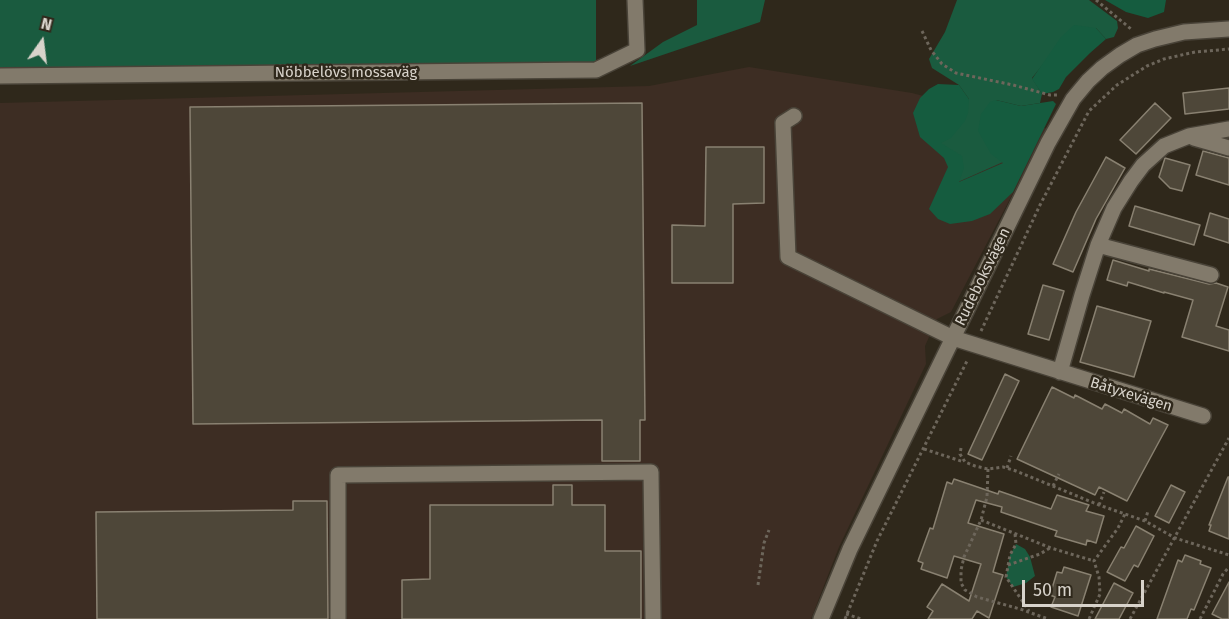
<!DOCTYPE html>
<meta charset="utf-8">
<style>
body{margin:0}
#map{position:relative;width:1229px;height:619px;overflow:hidden;background:#2f281b;font-family:"Fira Sans",sans-serif}
canvas{display:block}
.north{position:absolute;left:12px;top:12px;width:60px;height:60px;-webkit-text-stroke:4px #2f281b;paint-order:stroke;rotate:14deg;font-size:16px;font-weight:700;line-height:24px;text-align:center;color:#d8d3cb}
.north::after{content:'';display:block;margin:auto;width:21px;height:27px;background:#d8d3cb;clip-path:polygon(50% 0,100% 100%,50% 72%,0 100%)}
.scale{position:absolute;left:1022px;top:580px;width:122px;height:27px;box-sizing:border-box;border:3px solid #d8d3cb;border-top:0;padding-left:8px;font-size:18px;line-height:21px;white-space:nowrap;color:#d8d3cb;-webkit-text-stroke:4px #2f281b;paint-order:stroke}
</style>
<div id="map">
<canvas width="1229" height="619"></canvas>
<div class="north">N</div>
<div class="scale">50 m</div>
</div>
<script>
const context = document.querySelector('canvas').getContext('2d');
context.lineJoin = 'round';
function fillPath(path, color) {
  context.fillStyle = color;
  context.fill(path, 'evenodd');
}
function toPath(rows) {
  const path = new Path2D();
  for (const r of rows) {
    path.moveTo(r[0], r[1]);
    for (let i = 2; i < r.length; i += 2) path.lineTo(r[i], r[i + 1]);
  }
  return path;
}
function trace(path, color, width, dash) {
  context.strokeStyle = color;
  context.lineWidth = width;
  context.lineCap = dash ? 'butt' : 'round';
  context.setLineDash(dash || []);
  context.stroke(path);
}
function label(font, color, halo, rows, align = 'center') {
  context.font = font + ' "Fira Sans",sans-serif';
  context.lineWidth = 5;
  context.setLineDash([]);
  context.textBaseline = 'middle';
  context.strokeStyle = halo;
  context.fillStyle = color;
  for (const [text, x, y, turn = 0] of rows) {
    context.save();
    context.translate(x, y);
    context.rotate((+turn || 0) * Math.PI / 180);
    context.textAlign = isNaN(turn) ? turn : align;
    if (halo) context.strokeText(text, 0, 0);
    context.fillText(text, 0, 0);
    context.restore();
  }
}
fillPath(toPath([
 [749,67,912,93,1049,129,1025,170,951,312,937,319,925,346,926,364,839,547,811,619,0,619,0,103,649,86]
]), '#3d2d23');
fillPath(toPath([
 [0,0,596,0,596,65,322,65,0,70],
 [697,0,765,0,760,22,630,66,663,42,697,25],
 [957,0,1089,0,1117,21,1118,28,1114,37,1106,39,1096,28,1048,58,1032,78,1042,94,1040,103,1021,106,996,100,1003,162,958,182,940,143,969,99,959,85,932,68,929,59,945,32],
 [1016,544,1025,549,1030,557,1035,576,1026,583,1013,587,1006,577,1010,555]
]), '#1a5b3f');
fillPath(toPath([
 [1105,0,1166,0,1164,12,1148,18,1126,12],
 [1074,25,1096,28,1106,39,1090,53,1066,77,1059,89,1053,92,1042,94,1032,79,1061,37],
 [938,84,959,85,969,99,968,113,965,121,951,138,941,143,962,156,964,168,959,182,1003,163,991,154,978,131,981,114,990,102,996,100,1021,106,1053,101,1056,104,1013,192,990,214,972,221,950,224,938,219,929,209,948,167,944,158,920,137,913,113,920,98,929,89]
]), '#155c3f');
const building = toPath([
 [1229,88,1229,109,1185,114,1183,93,1229,88],
 [642,103,645,420,640,420,640,461,602,461,602,420,193,424,190,107,642,103],
 [1155,103,1171,118,1136,154,1120,140,1155,103],
 [706,147,764,147,764,203,733,204,733,283,672,283,672,225,705,226,706,147],
 [1203,151,1229,158,1229,185,1196,175,1203,151],
 [1106,157,1125,168,1096,219,1073,272,1053,264,1076,212,1106,157],
 [1165,158,1190,165,1182,191,1170,188,1159,177,1165,158],
 [1135,206,1200,225,1194,245,1129,226,1135,206],
 [1210,213,1229,219,1229,243,1204,235,1210,213],
 [1113,260,1149,271,1149,269,1209,284,1216,283,1228,287,1216,326,1229,330,1229,351,1182,337,1193,300,1164,292,1164,293,1128,282,1127,286,1107,280,1113,260],
 [1043,285,1064,291,1049,340,1028,334,1043,285],
 [1097,306,1151,321,1134,377,1080,362,1097,306],
 [1005,374,1019,381,982,460,968,454,1005,374],
 [1052,387,1074,398,1075,395,1102,409,1105,404,1122,413,1124,409,1150,424,1153,418,1168,425,1127,501,1099,487,1095,495,1017,459,1052,387],
 [1228,477,1229,477,1229,539,1209,531,1211,525,1209,525,1228,477],
 [954,479,998,494,999,491,1051,509,1057,495,1089,505,1086,511,1104,516,1096,543,1087,540,1086,545,1055,536,1057,531,1001,512,1002,507,976,500,968,523,1004,534,993,572,1003,575,989,618,977,611,972,619,928,619,933,611,927,607,942,584,969,601,981,564,954,556,947,578,921,569,923,563,918,561,930,528,933,529,947,482,952,484,954,479],
 [553,485,572,485,572,505,605,505,605,551,641,551,641,619,402,619,402,580,430,579,430,505,553,505,553,485],
 [1171,485,1185,492,1169,523,1155,516,1171,485],
 [293,501,327,501,328,619,97,619,96,512,293,510,293,501],
 [1136,526,1154,536,1138,567,1134,565,1125,581,1107,572,1121,547,1124,548,1136,526],
 [1185,555,1201,561,1200,564,1211,568,1194,610,1191,609,1187,619,1157,619,1178,560,1182,562,1185,555],
 [1064,567,1091,575,1078,616,1051,607,1055,597,1050,595,1057,572,1062,573,1064,567],
 [1229,582,1229,619,1222,619,1212,614,1229,582],
 [1114,583,1133,593,1119,619,1095,619,1114,583]
]);
fillPath(building, '#4e4739');
trace(building, '#898171', 1.5);
const minor = toPath([
 [0,76,596,70,637,50,635,0],
 [794,116,783,123,788,257,953,338,1203,416],
 [1194,138,1229,148],
 [1098,245,1211,275],
 [1060,372,1082,295,1098,245,1114,208,1131,181,1143,165,1164,146,1189,136,1229,129],
 [338,619,338,475,651,472,653,619],
 [821,619,850,549,1048,143,1073,99,1088,81,1102,68,1120,55,1137,45,1155,39,1184,32,1229,29]
]);
trace(minor, '#494338', 18);
trace(toPath([
 [1096,0,1131,29],
 [922,31,931,50,942,64,956,73,1013,85,1050,95,1057,95],
 [981,331,1040,205,1089,111,1117,85,1147,66,1164,59,1195,52,1229,49],
 [961,448,960,454,965,462,975,466,988,469,1003,467,1016,471,1099,505,1145,521,1175,538,1229,555],
 [924,449,964,462],
 [1007,468,1011,456],
 [988,469,987,497,981,520,964,557,961,570,961,583,965,590,977,597,1020,609,1048,619],
 [1053,486,1059,474],
 [1099,505,1104,492],
 [981,520,1051,548,1094,561],
 [1145,521,1148,511],
 [1015,534,1016,544,1010,555,1006,577,1029,611],
 [1008,565,1040,554,1050,548],
 [758,585,764,543,769,530],
 [846,614,861,619],
 [845,619,877,541,968,359],
 [1089,619,1100,594,1099,577,1094,561,1118,528,1125,514],
 [1130,619,1229,438],
 [1200,619,1223,574,1229,567]
]), '#6d665b', 3, [3, 3]);
trace(minor, '#827a6b', 15);
label('15px', '#d8d3cb', '#2f281b', [
 ["Nöbbelövs mossaväg",346,73],
 ["Rudeboksvägen",983,277,-64],
 ["Båtyxevägen",1131,395,17]
]);
</script>
